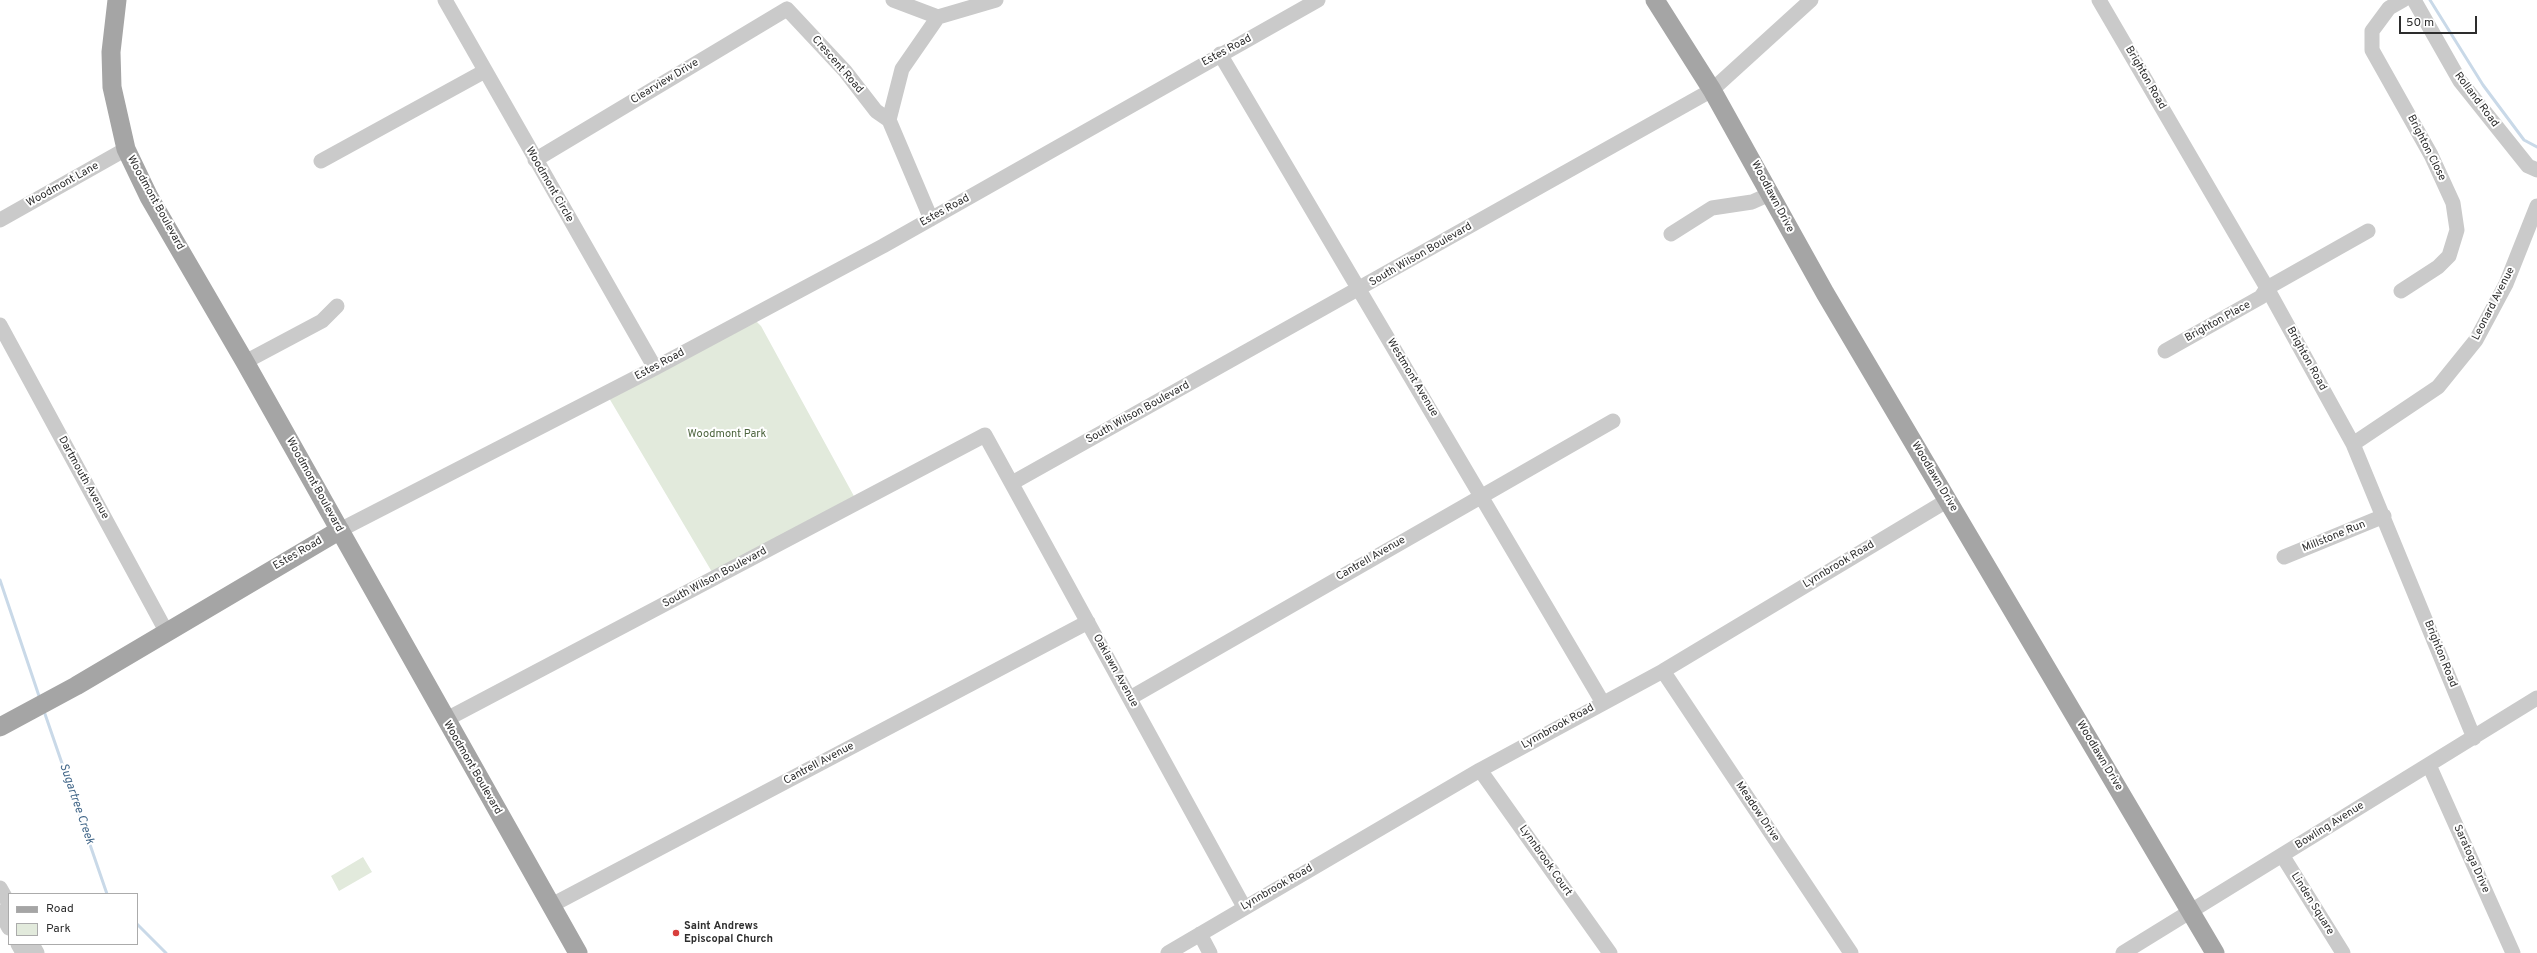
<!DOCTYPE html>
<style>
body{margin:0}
#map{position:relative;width:2537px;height:953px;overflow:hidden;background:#fff;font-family:Overpass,sans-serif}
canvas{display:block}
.legend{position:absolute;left:8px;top:893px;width:130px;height:52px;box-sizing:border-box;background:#fff;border:1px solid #ababab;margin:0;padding:5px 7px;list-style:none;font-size:12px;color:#2d2d2d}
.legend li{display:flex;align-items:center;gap:8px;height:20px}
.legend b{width:20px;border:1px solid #ababab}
.scale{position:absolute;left:2399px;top:16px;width:78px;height:18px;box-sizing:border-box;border:2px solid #2d2d2d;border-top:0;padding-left:5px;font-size:12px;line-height:14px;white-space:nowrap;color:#2d2d2d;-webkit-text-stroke:3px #fff;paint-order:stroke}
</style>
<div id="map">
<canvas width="2537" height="953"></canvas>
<ul class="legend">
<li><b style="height:5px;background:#a5a5a5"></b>Road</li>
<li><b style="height:11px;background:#e2eadc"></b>Park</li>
</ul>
<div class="scale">50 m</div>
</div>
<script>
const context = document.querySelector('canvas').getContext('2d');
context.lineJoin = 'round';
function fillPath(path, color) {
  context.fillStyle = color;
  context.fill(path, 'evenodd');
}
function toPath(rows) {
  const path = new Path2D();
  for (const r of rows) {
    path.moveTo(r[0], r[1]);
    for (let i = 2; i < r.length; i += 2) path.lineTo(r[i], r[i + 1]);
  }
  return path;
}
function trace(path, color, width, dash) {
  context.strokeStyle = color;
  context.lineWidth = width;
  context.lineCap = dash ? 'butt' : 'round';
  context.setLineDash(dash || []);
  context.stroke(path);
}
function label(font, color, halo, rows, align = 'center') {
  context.font = font + ' Overpass,sans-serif';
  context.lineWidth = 4;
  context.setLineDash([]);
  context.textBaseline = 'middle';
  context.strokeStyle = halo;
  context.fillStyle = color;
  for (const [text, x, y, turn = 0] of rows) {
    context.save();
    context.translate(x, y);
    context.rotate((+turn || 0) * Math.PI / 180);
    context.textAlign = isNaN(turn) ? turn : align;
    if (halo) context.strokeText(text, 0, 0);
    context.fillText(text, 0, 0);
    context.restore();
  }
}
fillPath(toPath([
 [755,320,761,326,855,498,712,572,609,398],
 [363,857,372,872,339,891,331,876]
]), '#e2eadc');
trace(toPath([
 [2430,0,2483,85,2524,140,2537,147],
 [0,580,39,696],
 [45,714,107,894],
 [137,924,166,953]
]), '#c9d9e8', 3);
trace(toPath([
 [445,0,655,368],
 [893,0,938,17],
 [2099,0,2267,288,2353,444,2474,738],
 [2414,0,2460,81,2528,166,2537,170],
 [787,9,845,71,876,111,889,120],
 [1220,54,1603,703],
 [535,160,787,9],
 [321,161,485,71],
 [931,219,889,120,902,69,938,17,996,0],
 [0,220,126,149],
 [1671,234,1712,208,1752,202,1770,194],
 [2401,291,2438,267,2449,256,2457,230,2453,203,2431,155,2372,50,2372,31,2389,8,2403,0],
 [0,325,166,631],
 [2165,351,2261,297,2267,288,2368,231],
 [245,362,322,321,337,306],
 [2353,444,2438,387,2476,340,2506,284,2537,206],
 [1012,483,1712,90,1811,0],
 [340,530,655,368,883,246,1318,0],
 [2284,557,2384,516],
 [1663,671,1851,953],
 [1130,698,1613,421],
 [445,720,985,435,1244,907],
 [2429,765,2513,953],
 [1480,770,1610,953],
 [2282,855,2343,953],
 [0,888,9,904],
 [550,906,1088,622],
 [0,912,9,928],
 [1200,934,1210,953],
 [18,944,23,953],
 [32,944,37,953],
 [1168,953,1480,770,1663,671,1948,500],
 [2123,953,2537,698]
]), '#cacaca', 15);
trace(toPath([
 [117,0,111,52,112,87,126,149,149,197,245,362,578,953],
 [1655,0,1712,90,1825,293,2215,953],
 [0,727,76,686,340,530]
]), '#a5a5a5', 19);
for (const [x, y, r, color] of [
 [676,933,4,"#d83e3c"]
]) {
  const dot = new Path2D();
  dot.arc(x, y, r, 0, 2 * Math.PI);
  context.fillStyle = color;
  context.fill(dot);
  trace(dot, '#fff', 1.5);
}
label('11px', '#2d2d2d', '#fff', [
 ["Estes Road",1227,51,-28],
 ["Crescent Road",837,65,49],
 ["Brighton Road",2145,78,60],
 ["Clearview Drive",665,82,-31],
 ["Rolland Road",2476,100,53],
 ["Brighton Close",2426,148,63],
 ["Woodmont Lane",63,185,-29],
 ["Woodmont Circle",549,185,60],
 ["Woodlawn Drive",1772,197,62],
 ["Woodmont Boulevard",155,203,61],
 ["Estes Road",945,211,-29],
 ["South Wilson Boulevard",1421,255,-30],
 ["Leonard Avenue",2494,304,-63],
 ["Brighton Place",2218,322,-29],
 ["Brighton Road",2306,359,61],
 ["Estes Road",660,365,-28],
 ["Westmont Avenue",1412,378,59],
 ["South Wilson Boulevard",1138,413,-29],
 ["Woodlawn Drive",1934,477,59],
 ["Dartmouth Avenue",83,478,61],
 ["Woodmont Boulevard",314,485,61],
 ["Millstone Run",2334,537,-22],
 ["Estes Road",298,554,-30],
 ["Cantrell Avenue",1371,559,-30],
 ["Lynnbrook Road",1839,565,-31],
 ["South Wilson Boulevard",715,578,-28],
 ["Brighton Road",2440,654,68],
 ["Oaklawn Avenue",1115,671,61],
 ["Lynnbrook Road",1558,727,-29],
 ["Woodlawn Drive",2099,756,59],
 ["Cantrell Avenue",819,764,-28],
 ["Woodmont Boulevard",472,768,60],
 ["Meadow Drive",1757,812,56],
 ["Bowling Avenue",2330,826,-32],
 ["Saratoga Drive",2471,859,66],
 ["Lynnbrook Court",1545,861,55],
 ["Lynnbrook Road",1277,888,-30],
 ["Linden Square",2312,904,58]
]);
label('11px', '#4d653e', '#fff', [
 ["Woodmont Park",727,435]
]);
label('bold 11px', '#2d2d2d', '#fff', [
 ["Saint Andrews",684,927],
 ["Episcopal Church",684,940]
], 'left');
label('italic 12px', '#426789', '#fff', [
 ["Sugartree Creek",76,804,71]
]);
</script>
